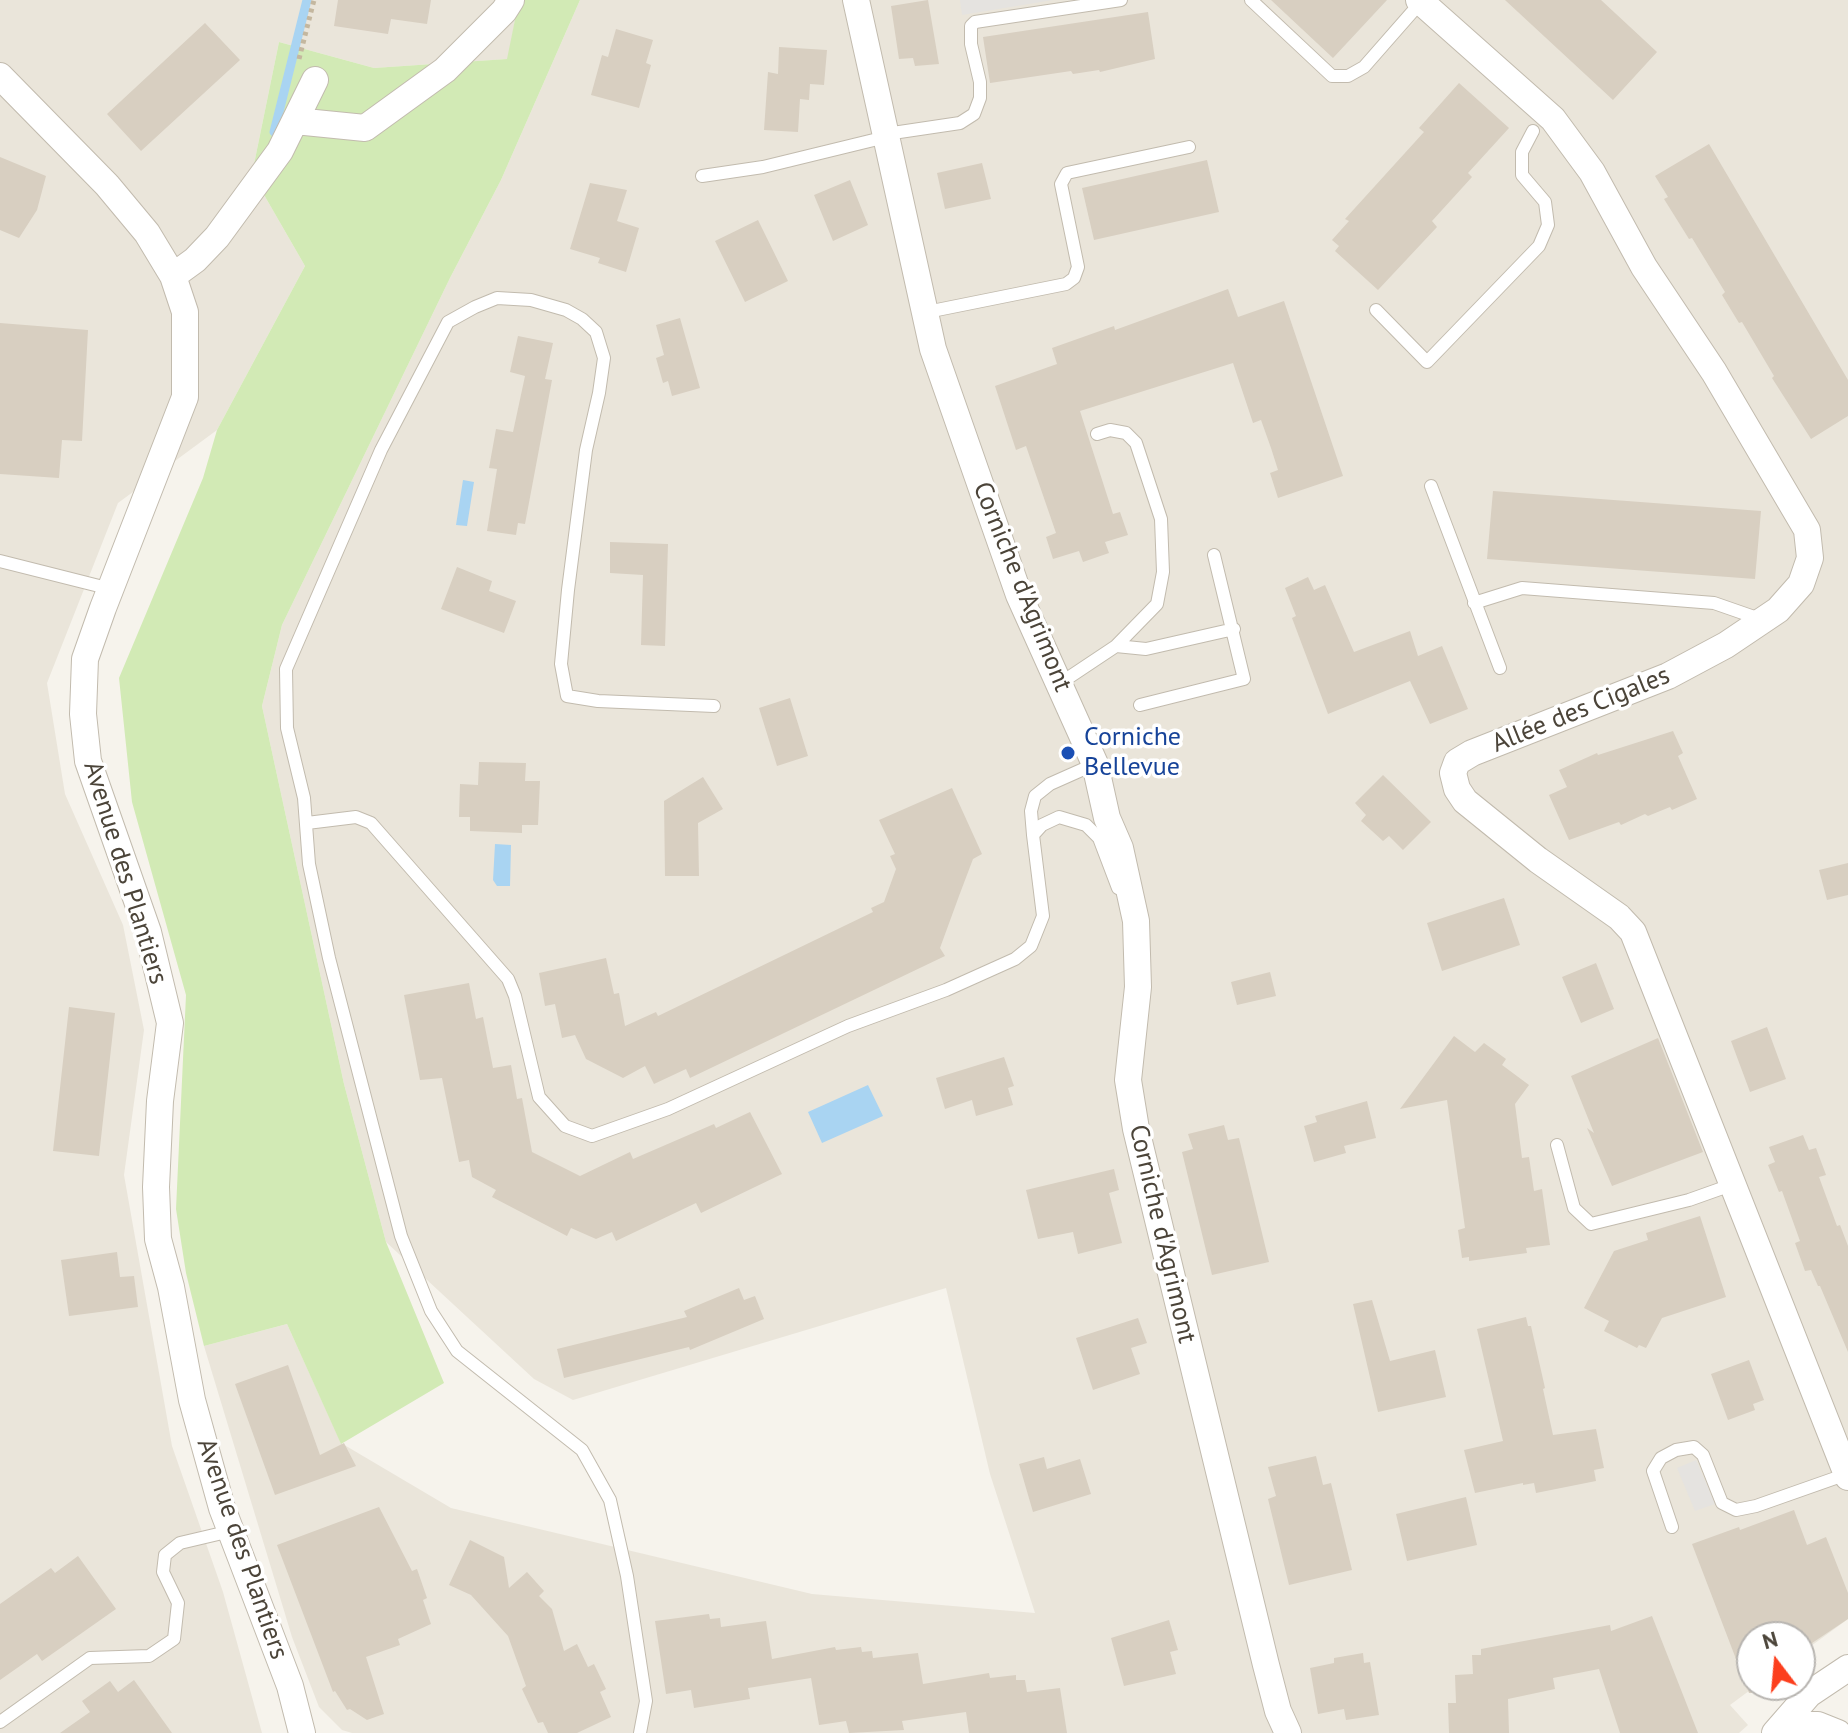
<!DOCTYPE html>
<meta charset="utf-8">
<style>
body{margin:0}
#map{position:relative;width:1848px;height:1733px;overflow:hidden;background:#f6f3ec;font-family:"PT Sans",sans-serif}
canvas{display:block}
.north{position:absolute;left:1736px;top:1621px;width:80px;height:80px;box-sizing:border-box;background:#fff;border:2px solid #b7b4b0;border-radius:50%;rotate:344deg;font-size:22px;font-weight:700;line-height:32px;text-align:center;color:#4b4439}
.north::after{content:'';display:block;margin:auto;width:28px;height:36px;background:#fc3f1d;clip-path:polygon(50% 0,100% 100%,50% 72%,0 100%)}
</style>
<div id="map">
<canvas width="1848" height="1733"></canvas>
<div class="north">N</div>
</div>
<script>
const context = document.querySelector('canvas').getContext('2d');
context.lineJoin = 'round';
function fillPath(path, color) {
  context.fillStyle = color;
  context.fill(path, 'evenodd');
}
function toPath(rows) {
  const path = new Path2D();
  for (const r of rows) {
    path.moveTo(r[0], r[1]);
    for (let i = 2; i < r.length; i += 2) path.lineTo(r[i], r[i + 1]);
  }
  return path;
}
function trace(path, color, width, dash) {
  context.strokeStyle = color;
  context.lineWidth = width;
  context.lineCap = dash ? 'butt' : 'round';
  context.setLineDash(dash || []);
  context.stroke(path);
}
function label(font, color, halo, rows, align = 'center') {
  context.font = font + ' "PT Sans",sans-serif';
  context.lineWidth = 7;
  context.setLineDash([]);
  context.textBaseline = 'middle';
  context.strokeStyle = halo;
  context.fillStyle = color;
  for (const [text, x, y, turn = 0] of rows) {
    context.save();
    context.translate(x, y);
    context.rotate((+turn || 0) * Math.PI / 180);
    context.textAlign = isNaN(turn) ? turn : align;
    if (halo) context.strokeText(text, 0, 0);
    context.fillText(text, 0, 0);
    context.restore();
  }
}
fillPath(toPath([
 [0,0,519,0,508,59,374,68,279,42,252,174,305,266,217,430,118,503,47,683,65,794,123,925,144,1030,124,1175,172,1446,223,1592,262,1733,0,1733],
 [580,0,1848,0,1848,1619,1800,1654,1800,1637,1752,1637,1752,1685,1757,1685,1730,1705,1748,1725,1739,1733,352,1733,342,1730,319,1707,292,1637,204,1346,287,1324,341,1443,451,1508,812,1594,1035,1613,990,1474,946,1288,573,1400,534,1379,386,1242,344,1084,262,706,282,625,450,278,501,180]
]), '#eae5da');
fillPath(toPath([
 [519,0,580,0,501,180,450,278,282,625,262,706,344,1084,386,1242,444,1383,341,1444,287,1324,204,1346,186,1273,176,1209,186,995,132,802,119,678,203,478,217,430,305,266,252,174,279,42,374,68,507,59]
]), '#d2eab5');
fillPath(toPath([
 [960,0,1053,0,962,15],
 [1696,1460,1715,1504,1695,1511,1677,1468]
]), '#e5e3e0');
fillPath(toPath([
 [463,480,474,482,467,526,456,525],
 [495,844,511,845,510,886,497,886,493,880],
 [868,1085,883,1116,822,1143,808,1112]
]), '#a9d4f2');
trace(toPath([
 [274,132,307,0]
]), '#a9d4f2', 9);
fillPath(toPath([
 [338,0,431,0,427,24,391,19,388,34,334,26],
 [928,0,939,64,915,66,913,58,899,59,891,6],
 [1271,0,1387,0,1333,58],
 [1505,0,1601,0,1657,52,1613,100],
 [1148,12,1155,59,1100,72,1099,70,1073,74,1071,71,990,83,983,37],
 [205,23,240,60,141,151,107,114],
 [616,29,653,40,646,63,651,65,639,108,591,95,602,55,608,57],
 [779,47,827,50,824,85,810,84,809,100,800,99,798,132,764,130,768,72,778,74],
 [1459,83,1509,128,1468,173,1472,177,1432,221,1437,227,1378,290,1335,251,1339,246,1332,240,1349,221,1345,219,1424,132,1419,128],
 [1709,144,1848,380,1848,416,1811,439,1772,378,1774,376,1742,322,1739,323,1722,295,1725,292,1692,238,1689,239,1664,199,1668,197,1655,176],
 [0,157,46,176,37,210,19,238,0,230],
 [1207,160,1219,212,1094,240,1082,188],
 [982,163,991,199,945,209,937,173],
 [850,180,868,225,833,241,814,195],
 [590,183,627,190,617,221,639,228,626,272,598,263,600,258,570,249],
 [758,220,788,281,745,302,715,241],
 [1228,289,1238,317,1284,301,1343,476,1278,498,1270,473,1278,470,1271,448,1261,420,1253,423,1233,363,1080,411,1113,514,1120,512,1128,535,1105,542,1109,553,1083,562,1079,551,1053,559,1046,537,1056,533,1026,446,1016,450,995,386,1057,364,1052,348,1114,326,1115,330],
 [680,318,700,388,672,396,668,381,663,383,656,358,664,355,656,325],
 [0,323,88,330,82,441,62,440,59,478,0,474],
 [518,336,553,343,545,379,552,380,525,524,518,523,516,535,487,531,497,469,489,468,496,429,513,432,525,376,510,372],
 [1493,491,1761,511,1755,579,1487,559],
 [610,542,668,544,665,646,641,645,643,575,610,573],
 [457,567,492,581,489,591,516,601,504,633,441,609],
 [1308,577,1314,590,1325,585,1354,652,1410,631,1418,656,1442,646,1468,709,1430,724,1410,681,1328,714,1292,618,1296,616,1285,588],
 [790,698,808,756,777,766,759,708],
 [1673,731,1683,753,1678,756,1697,799,1672,810,1670,807,1648,816,1645,814,1621,825,1619,822,1569,840,1549,795,1567,787,1559,770,1597,753,1598,755],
 [479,762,526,763,525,781,540,781,538,825,522,825,522,833,470,831,470,817,459,817,460,784,478,785],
 [1383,775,1431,822,1403,850,1389,836,1383,841,1361,821,1366,815,1355,803],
 [703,777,723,809,698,823,699,876,665,876,664,801],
 [952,788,982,854,973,859,959,896,940,948,945,956,690,1078,686,1069,654,1084,645,1066,623,1078,586,1059,575,1035,562,1038,555,1004,545,1006,539,973,606,958,614,994,619,993,625,1026,656,1012,658,1016,873,912,871,908,884,902,896,869,890,856,895,854,879,820],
 [1848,863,1848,895,1827,900,1819,870],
 [1504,898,1520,945,1442,971,1427,923],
 [1596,963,1614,1009,1581,1023,1562,977],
 [1270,972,1276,996,1237,1005,1231,982],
 [469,983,476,1019,483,1017,493,1068,511,1065,517,1099,522,1098,532,1152,580,1176,630,1152,633,1159,714,1124,716,1128,750,1112,782,1174,701,1213,696,1203,616,1241,612,1232,596,1239,571,1228,567,1236,492,1197,496,1190,472,1177,469,1160,459,1162,442,1078,420,1080,404,995],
 [69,1007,115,1013,99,1156,53,1151],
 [1767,1027,1786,1079,1750,1092,1731,1041],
 [1454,1036,1475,1052,1484,1043,1506,1059,1502,1065,1529,1085,1515,1104,1522,1158,1529,1157,1534,1191,1542,1189,1550,1245,1526,1248,1527,1253,1469,1261,1469,1257,1462,1258,1458,1230,1465,1228,1447,1100,1400,1109],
 [1658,1038,1703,1152,1612,1186,1587,1128,1594,1133,1571,1076],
 [1004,1057,1014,1086,1008,1088,1013,1105,976,1116,972,1100,945,1109,936,1078],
 [1367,1101,1376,1138,1344,1146,1346,1153,1314,1162,1304,1126,1317,1122,1315,1116],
 [1224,1125,1228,1140,1239,1138,1269,1262,1212,1275,1182,1152,1193,1149,1188,1134],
 [1803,1135,1809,1150,1816,1148,1826,1175,1819,1177,1837,1226,1840,1225,1848,1246,1848,1352,1820,1286,1818,1286,1811,1270,1805,1271,1795,1243,1800,1241,1782,1191,1779,1192,1768,1165,1775,1162,1769,1147],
 [1114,1169,1119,1190,1109,1193,1122,1243,1078,1254,1073,1232,1038,1239,1026,1190],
 [1700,1216,1726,1297,1662,1318,1646,1348,1639,1345,1637,1348,1604,1331,1609,1321,1584,1308,1614,1251,1648,1240,1646,1233],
 [117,1252,120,1277,134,1276,138,1307,69,1316,61,1260],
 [739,1288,744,1300,755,1296,764,1319,690,1350,689,1347,564,1378,557,1349,687,1317,684,1311],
 [1372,1300,1390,1361,1435,1350,1446,1397,1378,1412,1353,1304],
 [1526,1317,1528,1326,1531,1326,1545,1388,1543,1389,1553,1435,1596,1429,1604,1468,1594,1470,1596,1481,1536,1493,1534,1483,1523,1485,1523,1483,1475,1493,1464,1450,1503,1441,1477,1329],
 [1138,1318,1147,1343,1131,1348,1140,1374,1093,1390,1076,1338],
 [1749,1360,1764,1400,1753,1404,1755,1410,1728,1420,1711,1374],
 [288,1365,320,1455,344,1443,356,1466,275,1495,235,1384],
 [1316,1456,1323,1485,1331,1483,1352,1570,1289,1585,1268,1499,1276,1496,1268,1467],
 [1044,1457,1047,1469,1080,1459,1091,1494,1033,1512,1019,1464],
 [1466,1497,1477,1545,1407,1561,1396,1514],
 [379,1507,412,1571,417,1569,427,1598,423,1600,431,1624,398,1639,400,1645,366,1657,384,1714,367,1720,350,1709,347,1710,335,1691,333,1692,277,1545],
 [1794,1510,1807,1545,1826,1537,1848,1593,1848,1619,1800,1651,1800,1637,1752,1637,1752,1693,1749,1693,1692,1544,1739,1527,1740,1530],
 [470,1540,504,1557,509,1588,527,1572,544,1591,539,1596,552,1609,564,1651,577,1644,588,1667,594,1664,606,1689,600,1692,611,1717,577,1733,548,1733,543,1722,538,1723,522,1689,526,1686,508,1636,471,1595,449,1585],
 [78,1556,116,1609,42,1661,37,1654,0,1680,0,1604,51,1568,55,1573],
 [709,1614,710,1619,720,1618,721,1627,766,1621,772,1659,835,1647,836,1650,861,1647,862,1652,872,1651,873,1658,918,1653,923,1684,989,1673,990,1678,1016,1675,1016,1680,1025,1680,1027,1692,1060,1688,1067,1733,969,1733,966,1712,902,1721,904,1730,849,1733,846,1721,819,1725,811,1678,748,1688,750,1699,694,1708,691,1690,666,1694,655,1621],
 [1652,1616,1698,1733,1620,1733,1599,1669,1553,1678,1555,1689,1508,1699,1509,1733,1449,1733,1448,1703,1456,1703,1455,1675,1473,1674,1472,1655,1481,1655,1481,1649,1610,1625,1611,1631],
 [1169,1620,1178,1650,1170,1652,1176,1674,1124,1686,1111,1638],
 [1363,1653,1364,1663,1370,1662,1379,1715,1346,1720,1344,1709,1318,1714,1310,1668,1334,1663,1334,1658],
 [134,1680,172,1733,60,1733,90,1712,82,1701,110,1681,118,1692]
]), '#d8cfc1');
const service = toPath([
 [1251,0,1332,76,1348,76,1364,67,1421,2],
 [886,134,960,123,974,114,980,98,980,82,971,44,971,26,975,22,1121,0],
 [702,176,763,167,886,137],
 [1376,310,1427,362,1539,246,1548,225,1545,202,1522,175,1522,152,1533,131],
 [927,312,1066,284,1074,278,1078,267,1061,184,1067,173,1189,147],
 [1431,486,1500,668],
 [0,561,111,589],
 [1474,603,1522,588,1714,603,1760,619],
 [1116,646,1146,649,1234,629],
 [1059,684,1116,646,1157,604,1163,572,1161,519,1136,443,1126,433,1110,430,1097,434],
 [1140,705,1244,679,1214,555],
 [307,823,356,817,371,823,508,979,515,996,539,1097,565,1126,592,1136,668,1109,848,1026,946,990,1015,959,1031,946,1043,916,1033,835,1042,825,1059,817,1086,825,1099,838,1118,888],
 [1033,835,1031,811,1035,796,1050,784,1095,764],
 [1557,1145,1574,1208,1591,1224,1689,1200,1734,1184],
 [1672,1527,1653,1471,1661,1458,1676,1450,1694,1447,1703,1455,1722,1503,1736,1510,1756,1506,1847,1474],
 [0,1722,90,1658,149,1656,174,1639,178,1603,163,1572,165,1555,180,1543,231,1531],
 [640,1733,646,1701,627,1576,610,1500,582,1450,457,1351,431,1311,401,1236,329,958,309,864,304,798,287,728,286,669,381,450,448,322,475,307,497,298,531,300,566,310,582,319,596,332,604,358,599,393,586,450,568,590,561,664,567,696,598,701,714,706]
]);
const minor = toPath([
 [856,0,933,349,1019,595,1095,764,1107,818,1120,848,1136,921,1138,987,1128,1080,1136,1129,1266,1665,1278,1711,1288,1733],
 [1419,0,1553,119,1592,172,1644,267,1714,372,1807,530,1810,558,1801,584,1778,610,1726,645,1668,676,1472,753,1457,762,1453,773,1457,789,1465,801,1538,860,1619,917,1633,932,1848,1477],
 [0,76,107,185,147,233,173,276,185,312,185,397,103,608,85,659,83,714,88,761,148,932,170,1023,160,1101,156,1187,158,1239,171,1287,192,1400,222,1508,290,1686,302,1733],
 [295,121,365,128,445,70,504,11,511,0],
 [173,276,195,260,217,237,280,151,315,80],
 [1775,1733,1809,1694,1848,1668],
 [1779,1733,1798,1725,1818,1725,1838,1733]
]);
trace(service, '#c2bbae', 14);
trace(minor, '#c2bbae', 28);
trace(toPath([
 [299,59,314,0]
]), '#c4b79f', 5, [4, 4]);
trace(service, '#fff', 12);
trace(minor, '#fff', 26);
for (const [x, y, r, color] of [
 [1068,753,8,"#1a4fb4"]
]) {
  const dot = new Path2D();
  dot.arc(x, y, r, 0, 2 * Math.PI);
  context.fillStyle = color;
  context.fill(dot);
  trace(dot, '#fff', 3);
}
label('26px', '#4b4439', '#fff', [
 ["Corniche d'Agrimont",1022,587,68],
 ["Allée des Cigales",1581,710,-22],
 ["Avenue des Plantiers",125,873,73],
 ["Corniche d'Agrimont",1162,1234,77],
 ["Avenue des Plantiers",242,1549,71]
]);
label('26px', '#164399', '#fff', [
 ["Corniche",1084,738],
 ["Bellevue",1084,768]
], 'left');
</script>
